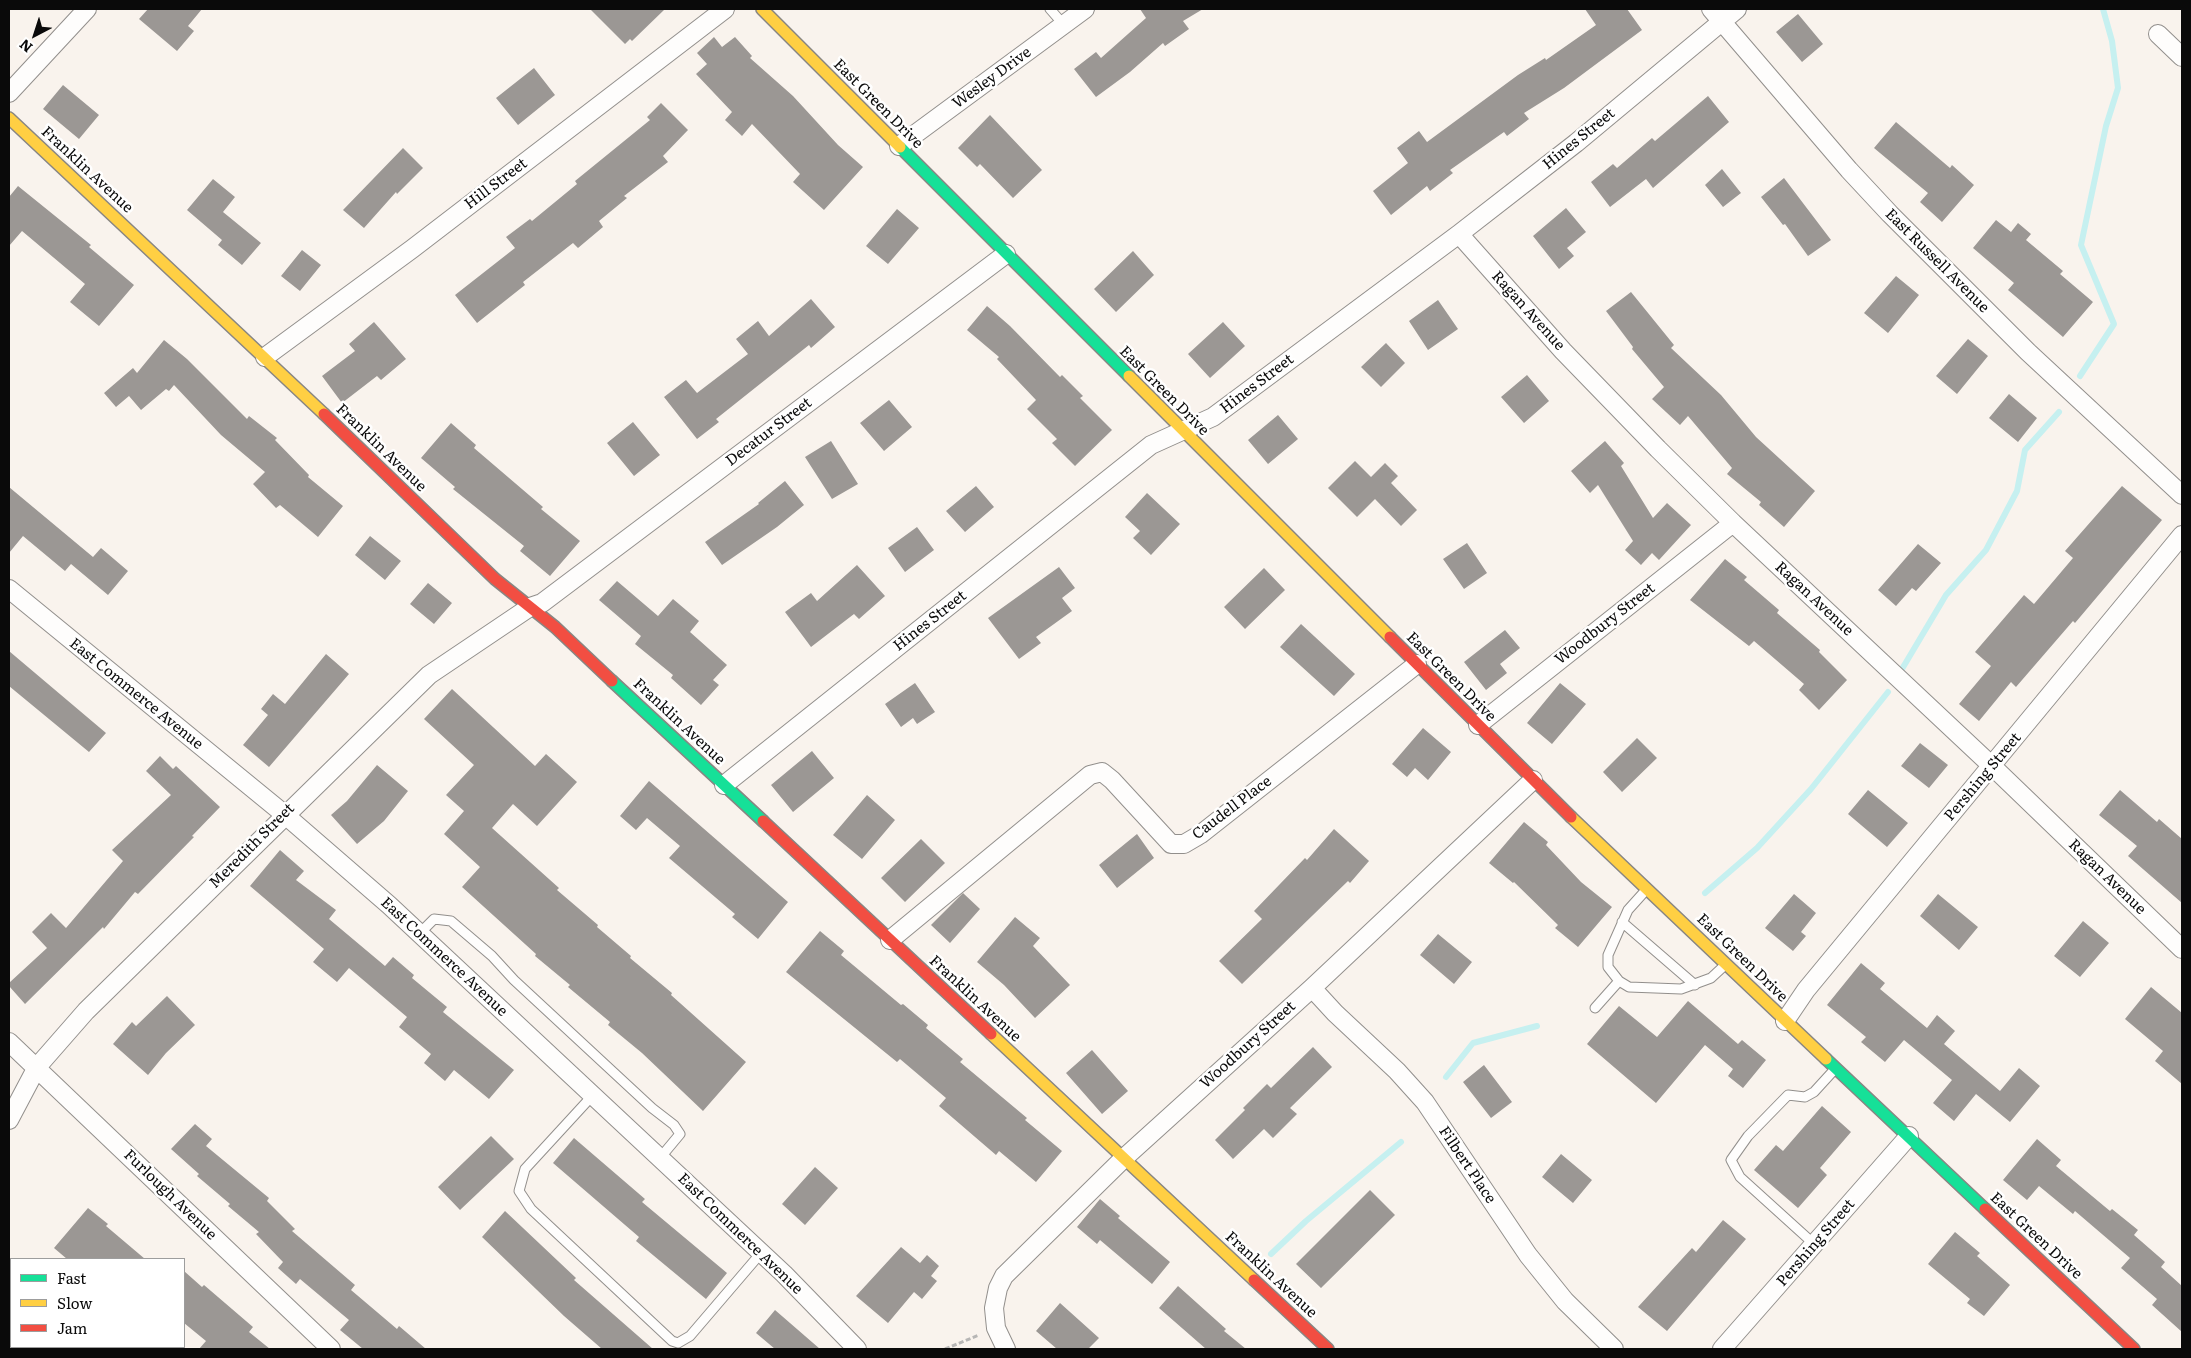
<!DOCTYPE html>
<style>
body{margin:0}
#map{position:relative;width:2191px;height:1358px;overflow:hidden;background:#f9f3ed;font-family:Literata,serif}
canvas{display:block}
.frame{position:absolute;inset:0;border:10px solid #0a0a0a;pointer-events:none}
.legend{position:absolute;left:10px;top:1258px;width:175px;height:90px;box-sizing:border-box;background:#fff;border:1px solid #9d9d9d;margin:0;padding:6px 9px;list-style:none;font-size:15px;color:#0a0a0a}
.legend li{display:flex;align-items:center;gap:10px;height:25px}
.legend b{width:25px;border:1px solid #9d9d9d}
.north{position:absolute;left:10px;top:10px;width:50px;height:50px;-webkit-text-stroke:4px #fff;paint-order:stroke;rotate:220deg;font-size:14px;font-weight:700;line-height:20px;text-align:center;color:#0a0a0a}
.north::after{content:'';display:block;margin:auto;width:18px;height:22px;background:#0a0a0a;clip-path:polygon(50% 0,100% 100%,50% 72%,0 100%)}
</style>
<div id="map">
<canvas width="2191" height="1358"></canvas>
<div class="frame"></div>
<ul class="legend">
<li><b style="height:6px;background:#16e098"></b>Fast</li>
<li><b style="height:6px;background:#ffcf43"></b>Slow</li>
<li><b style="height:6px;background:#f24e42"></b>Jam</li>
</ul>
<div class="north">N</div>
</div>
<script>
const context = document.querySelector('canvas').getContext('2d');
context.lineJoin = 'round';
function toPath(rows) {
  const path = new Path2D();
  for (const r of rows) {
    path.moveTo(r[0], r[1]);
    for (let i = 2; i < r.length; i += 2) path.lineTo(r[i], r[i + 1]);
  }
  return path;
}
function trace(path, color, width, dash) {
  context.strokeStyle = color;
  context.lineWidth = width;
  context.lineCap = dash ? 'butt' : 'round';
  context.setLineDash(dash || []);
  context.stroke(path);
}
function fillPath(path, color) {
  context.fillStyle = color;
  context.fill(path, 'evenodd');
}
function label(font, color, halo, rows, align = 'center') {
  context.font = font + ' Literata,serif';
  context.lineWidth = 5;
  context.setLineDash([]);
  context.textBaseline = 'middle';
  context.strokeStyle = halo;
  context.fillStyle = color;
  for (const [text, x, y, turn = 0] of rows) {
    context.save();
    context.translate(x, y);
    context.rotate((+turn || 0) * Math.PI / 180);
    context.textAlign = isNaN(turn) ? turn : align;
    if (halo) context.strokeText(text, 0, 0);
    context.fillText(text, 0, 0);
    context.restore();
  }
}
trace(toPath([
 [2080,376,2114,324,2081,245,2106,126,2118,88,2112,41,2103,9],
 [1902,669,1946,595,1986,550,2017,491,2025,450,2059,412],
 [1705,893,1757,848,1811,789,1888,692],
 [1446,1077,1473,1043,1537,1026],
 [1271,1254,1306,1221,1401,1142]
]), '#c6f0f0', 6);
fillPath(toPath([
 [148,9,202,9,188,26,194,31,177,51,139,19],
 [590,9,665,9,632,41,630,39,625,44],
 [1140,9,1203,9,1183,21,1189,29,1165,46,1163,43,1130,72,1096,97,1074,69,1096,52,1101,58,1146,18],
 [1585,9,1627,9,1642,30,1564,88,1524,113,1529,119,1507,136,1504,132,1450,170,1453,173,1430,191,1427,186,1391,215,1373,191,1408,163,1397,148,1419,131,1427,142,1518,75,1545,58,1546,60,1596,25],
 [1798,14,1823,44,1802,62,1776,32],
 [714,37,722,47,735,37,752,56,750,58,793,96,838,145,863,167,824,210,793,182,800,174,752,124,742,136,725,120,732,112,696,74,707,64,697,53],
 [534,68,555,95,518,125,496,98],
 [63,85,99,115,79,139,43,109],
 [1708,96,1729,122,1653,188,1646,179,1610,207,1591,182,1613,164,1617,168,1652,138,1655,141],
 [661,103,688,130,663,156,668,162,624,196,627,198,599,221,603,227,578,248,573,243,523,282,525,285,477,323,455,295,515,248,506,237,530,219,532,221,577,184,575,181,650,120,647,117],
 [990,115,1042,170,1013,198,980,164,977,167,958,148],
 [1896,122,1950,168,1952,165,1974,185,1942,222,1920,202,1928,193,1874,148],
 [403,148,423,168,397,194,396,192,364,228,343,210],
 [1722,169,1741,193,1723,207,1705,185],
 [1784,178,1831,240,1808,256,1785,224,1783,225,1761,197],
 [213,179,235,197,223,212,261,243,242,265,218,245,222,240,187,210],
 [18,186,91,245,89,247,134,285,99,326,70,302,85,284,22,231,9,246,9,197],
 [1566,208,1586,232,1567,248,1574,256,1559,269,1533,236],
 [897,209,919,228,888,264,866,246],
 [1996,220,2011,232,2018,223,2031,234,2026,240,2063,271,2060,274,2093,302,2063,337,2008,290,2014,283,1973,248],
 [302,250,321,265,300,291,281,276],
 [1133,251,1154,275,1116,312,1094,289],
 [1896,276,1919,295,1888,333,1864,313],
 [1631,292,1674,345,1671,348,1721,395,1756,437,1815,491,1784,527,1759,505,1761,502,1727,474,1732,468,1688,416,1680,425,1652,399,1664,387,1632,349,1633,347,1606,311],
 [811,299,835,327,811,348,809,345,716,419,719,422,697,439,664,397,686,380,697,393,748,354,736,339,758,321,769,336],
 [1438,300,1458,329,1428,350,1409,321],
 [987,306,1010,326,1060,377,1062,375,1083,396,1080,398,1112,430,1075,466,1052,443,1057,439,1027,409,1036,400,997,359,999,357,967,330],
 [374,322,406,359,381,380,377,376,342,403,322,376,355,351,349,344],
 [1223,322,1245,346,1210,378,1188,354],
 [1968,339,1988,356,1957,394,1936,376],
 [164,340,187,359,247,419,249,416,277,438,275,440,309,475,308,477,343,506,318,537,280,505,276,508,253,484,265,472,221,435,174,385,169,391,166,389,141,410,129,396,116,407,104,393,133,368,137,373],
 [1386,343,1405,363,1381,387,1361,367],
 [1527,375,1549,401,1524,423,1501,397],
 [2009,394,2037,418,2018,442,1989,418],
 [889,400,912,427,884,451,860,423],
 [1278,415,1298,439,1268,464,1248,440],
 [633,422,660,455,634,476,607,443],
 [451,423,476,445,474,448,543,507,541,509,580,541,550,576,520,551,524,546,453,489,455,487,421,458],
 [831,441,858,484,832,499,805,457],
 [1605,441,1624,463,1621,466,1653,518,1667,503,1691,525,1659,560,1652,553,1641,565,1625,550,1633,541,1598,485,1590,493,1571,471],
 [1355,461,1371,477,1385,463,1398,476,1391,483,1417,510,1401,526,1375,499,1357,517,1328,488],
 [785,481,804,505,777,527,722,565,705,542,759,504,758,503],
 [976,486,994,507,965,532,946,511],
 [2122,486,2162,520,2075,623,2073,621,2016,687,2011,682,1979,721,1959,704,1991,666,1975,652,2024,595,2034,604,2073,558,2065,551],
 [9,487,93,557,101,548,128,571,108,595,71,564,65,571,23,536,9,553],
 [1147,493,1180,524,1151,555,1133,538,1140,531,1125,517],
 [917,527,934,550,905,572,888,548],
 [370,536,401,561,385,580,355,555],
 [1467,543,1487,573,1464,589,1443,559],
 [1918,544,1941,563,1916,591,1912,588,1896,606,1878,590],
 [1725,559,1747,577,1744,580,1779,610,1777,613,1820,650,1819,652,1847,680,1819,710,1799,690,1804,684,1754,641,1749,646,1690,600],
 [857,565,885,596,859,619,854,614,811,647,785,612,811,593,817,601],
 [1059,567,1075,588,1062,598,1072,611,1036,637,1041,643,1019,659,988,618],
 [1264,568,1285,590,1245,629,1224,607],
 [617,581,658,616,673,599,699,621,690,632,727,665,713,680,719,685,701,705,671,678,673,675,635,644,641,636,599,600],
 [428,583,452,603,434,624,410,604],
 [1301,624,1355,674,1334,696,1280,647],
 [1505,630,1520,648,1500,664,1507,673,1486,690,1464,662],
 [9,651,106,733,89,752,9,686],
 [326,654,349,674,269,767,243,745,268,715,261,709,273,694,285,704],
 [915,683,935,712,917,724,913,718,901,727,885,704],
 [1560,683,1586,704,1552,744,1527,723],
 [452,689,535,766,546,754,577,782,537,826,513,804,492,828,559,888,557,890,598,925,597,927,631,956,630,958,672,993,671,995,746,1062,703,1111,642,1053,608,1025,610,1022,568,987,570,985,535,956,536,954,462,887,480,867,444,834,464,811,446,795,474,765,424,719],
 [1423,728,1451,752,1428,780,1415,768,1407,777,1392,764],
 [1637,738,1657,758,1622,792,1603,772],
 [1920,743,1948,765,1929,788,1901,766],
 [812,751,834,778,793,812,771,785],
 [160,756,173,769,176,766,220,807,192,836,194,837,138,894,135,892,104,929,103,927,25,1004,9,986,9,983,47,948,32,932,51,913,66,928,123,861,112,850,171,795,146,771],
 [377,765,408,791,384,821,357,844,331,815,347,801],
 [649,781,788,902,758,939,732,917,735,914,669,858,680,846,647,818,636,830,620,816],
 [1868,790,1908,823,1887,847,1848,814],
 [2120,790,2157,822,2159,819,2182,839,2182,903,2128,856,2137,846,2099,815],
 [867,795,895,820,862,859,833,835],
 [1524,822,1548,842,1546,845,1581,882,1612,907,1578,947,1555,928,1558,925,1514,882,1513,883,1489,863],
 [1334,829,1369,861,1350,883,1348,881,1242,984,1219,961,1262,919,1254,911,1305,858,1307,860],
 [1137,834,1154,858,1117,888,1099,865],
 [921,839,945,863,905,902,881,878],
 [280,850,304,871,296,880,336,910,329,919,385,966,393,957,414,975,412,978,447,1007,443,1012,514,1070,489,1099,454,1070,445,1081,424,1063,431,1054,399,1027,407,1017,349,968,337,982,313,962,324,949,250,886],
 [963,893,980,909,950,943,931,925],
 [1794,894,1816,913,1801,932,1806,936,1793,951,1765,928],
 [1938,894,1978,927,1959,950,1920,916],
 [1015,917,1040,938,1033,946,1070,985,1035,1018,1004,985,977,962],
 [2083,921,2109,943,2080,977,2054,956],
 [820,931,844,951,841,955,901,1005,903,1004,928,1025,926,1028,963,1059,960,1062,1027,1118,1025,1120,1062,1151,1036,1182,999,1151,996,1155,939,1106,946,1098,900,1059,897,1062,786,972],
 [1438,934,1472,962,1454,984,1420,955],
 [1861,963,1885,983,1880,989,1927,1028,1937,1015,1955,1031,1944,1044,2000,1091,2019,1068,2040,1086,2010,1122,1976,1094,1954,1121,1933,1103,1952,1080,1904,1040,1885,1062,1861,1042,1866,1037,1827,1005],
 [2151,987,2182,1013,2182,1084,2155,1061,2163,1051,2125,1019],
 [167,996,195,1025,166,1053,148,1075,113,1044,132,1022,136,1026],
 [1688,1001,1738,1044,1742,1040,1766,1060,1743,1088,1728,1076,1733,1069,1705,1045,1656,1103,1587,1044,1619,1006,1657,1037],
 [1313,1047,1332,1067,1290,1108,1297,1114,1273,1138,1264,1129,1233,1159,1215,1140,1245,1110,1243,1108,1267,1084,1271,1088],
 [1092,1050,1128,1091,1102,1114,1066,1073],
 [1484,1065,1512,1102,1491,1118,1463,1082],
 [1822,1106,1851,1132,1820,1168,1827,1175,1798,1208,1754,1170,1776,1145,1783,1151],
 [195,1124,212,1139,206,1146,269,1198,267,1201,295,1229,292,1231,355,1285,351,1290,397,1329,399,1326,426,1349,363,1349,340,1330,349,1320,300,1279,296,1284,278,1268,283,1262,256,1234,259,1232,228,1206,230,1204,197,1176,199,1174,171,1149],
 [491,1136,514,1159,460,1210,438,1187],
 [574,1138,645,1199,642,1202,727,1273,706,1299,636,1241,639,1237,553,1163],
 [2037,1139,2061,1160,2056,1166,2110,1211,2112,1209,2138,1230,2134,1235,2165,1262,2161,1267,2182,1286,2182,1332,2152,1305,2157,1299,2121,1268,2130,1258,2075,1211,2073,1214,2039,1186,2027,1200,2003,1180],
 [1561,1154,1592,1180,1573,1203,1542,1177],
 [815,1167,838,1188,805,1225,782,1204],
 [1370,1190,1395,1215,1321,1288,1296,1264],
 [1100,1199,1120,1216,1118,1218,1170,1262,1152,1284,1100,1240,1097,1244,1077,1227],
 [88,1208,108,1224,106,1226,145,1259,67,1259,54,1248],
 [505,1211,576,1278,574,1280,653,1349,602,1349,564,1316,482,1237],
 [1723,1220,1746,1239,1667,1331,1638,1307,1692,1248,1696,1252],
 [1955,1232,1980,1253,1977,1256,2010,1285,1984,1316,1967,1303,1970,1299,1928,1264],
 [901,1247,920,1263,927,1255,939,1266,931,1276,937,1281,922,1299,914,1292,888,1323,856,1296],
 [184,1271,202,1287,204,1285,253,1327,249,1332,270,1349,199,1349,206,1341,184,1323],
 [1178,1286,1226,1329,1224,1331,1246,1349,1206,1349,1159,1308],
 [1060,1303,1099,1338,1088,1349,1057,1349,1036,1331],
 [775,1310,820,1349,775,1349,756,1333]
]), '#9b9794');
const lane = toPath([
 [1050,9,1064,25],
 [1646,890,1628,910,1608,955,1608,967,1619,981,1629,987,1681,989,1711,978,1724,966],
 [1622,922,1695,985],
 [420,933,434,919,451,921,492,956,514,980,652,1108,674,1125,680,1134,660,1158],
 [1595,1008,1619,981],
 [593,1095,525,1169,519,1191,531,1209,672,1341,678,1343,690,1336,761,1253],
 [1814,1244,1740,1177,1731,1160,1748,1136,1788,1095,1805,1097,1814,1092,1835,1069]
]);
const street = toPath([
 [1711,9,1849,170,1890,214,2028,352,2182,495],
 [2158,34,2182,57],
 [9,93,87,9],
 [899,146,1085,9],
 [1459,234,1563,351,1658,449,1733,523,1992,766,2182,949],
 [265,357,412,249,725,9],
 [9,589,284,814,389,905,784,1274,857,1349],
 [1478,725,1733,523],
 [724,785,1151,445,1213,417,1459,234,1576,143,1737,9],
 [890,940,1090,775,1102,772,1112,780,1171,844,1184,844,1201,834,1417,664],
 [1312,988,1335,1013,1397,1071,1425,1102,1528,1255,1565,1301,1614,1349],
 [1785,1021,1806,990,2182,535],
 [9,1042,331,1349],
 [9,1120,37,1067,86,1011,429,675,530,607,542,603,1006,254],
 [1006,1349,996,1328,994,1308,998,1288,1004,1276,1123,1159,1312,988,1533,780],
 [1722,1349,1909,1136]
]);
const fast = toPath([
 [900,147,1129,376],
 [612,681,763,821],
 [1826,1059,1985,1209]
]);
const slow = toPath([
 [762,9,900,147],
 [9,118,324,414],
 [1129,376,1390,637],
 [1571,817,1826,1059],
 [991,1034,1254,1280]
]);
const jam = toPath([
 [324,414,495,579,555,627,612,681],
 [1390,637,1571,817],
 [763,821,991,1034],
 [1985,1209,2134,1349],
 [1254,1280,1328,1349]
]);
trace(lane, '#928f8c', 11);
trace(street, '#928f8c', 20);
trace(fast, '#888683', 14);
trace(slow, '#888683', 14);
trace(jam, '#888683', 14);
trace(toPath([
 [945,1349,979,1335]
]), '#b7b6b5', 3, [5, 2.5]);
trace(lane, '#fefdfc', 9);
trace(street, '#fefdfc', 18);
trace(fast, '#16e098', 11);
trace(slow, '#ffcf43', 11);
trace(jam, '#f24e42', 11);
label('15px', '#0a0a0a', '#fff', [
 ["Wesley Drive",992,78,-36],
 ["East Green Drive",878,104,45],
 ["Hines Street",1579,139,-39],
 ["Franklin Avenue",87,170,43],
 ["Hill Street",496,184,-37],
 ["East Russell Avenue",1937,261,45],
 ["Ragan Avenue",1528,311,48],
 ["Hines Street",1257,384,-37],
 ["East Green Drive",1164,391,45],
 ["Decatur Street",769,432,-37],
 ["Franklin Avenue",381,448,44],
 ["Ragan Avenue",1814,599,43],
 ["Hines Street",930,621,-38],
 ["Woodbury Street",1605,624,-38],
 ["East Green Drive",1451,677,45],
 ["East Commerce Avenue",136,694,39],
 ["Franklin Avenue",679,722,43],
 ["Pershing Street",1983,777,-50],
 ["Caudell Place",1232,808,-37],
 ["Meredith Street",252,846,-45],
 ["Ragan Avenue",2107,877,44],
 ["East Commerce Avenue",444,957,43],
 ["East Green Drive",1742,958,44],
 ["Franklin Avenue",975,999,43],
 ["Woodbury Street",1248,1045,-42],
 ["Filbert Place",1467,1165,56],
 ["Furlough Avenue",170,1195,44],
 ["East Commerce Avenue",740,1234,44],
 ["East Green Drive",2036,1236,43],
 ["Pershing Street",1816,1243,-49],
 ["Franklin Avenue",1271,1275,43]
]);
</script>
